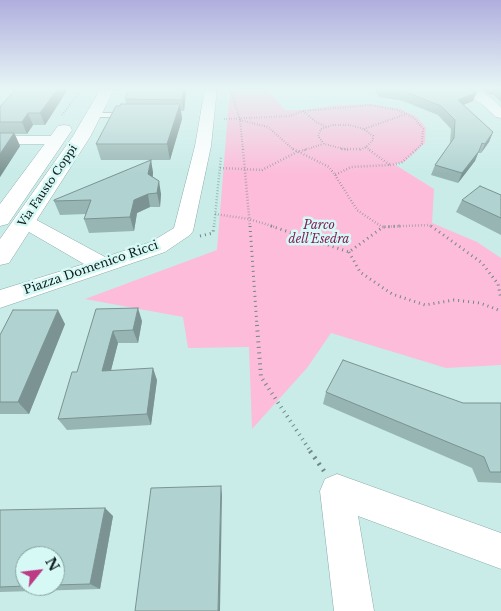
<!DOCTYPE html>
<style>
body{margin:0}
#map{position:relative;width:501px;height:611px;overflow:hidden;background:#c9ece9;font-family:"Libre Baskerville",serif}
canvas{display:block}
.north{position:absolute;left:15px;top:546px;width:50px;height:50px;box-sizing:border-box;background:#d6f9f6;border:1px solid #86a09e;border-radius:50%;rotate:61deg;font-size:14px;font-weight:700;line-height:20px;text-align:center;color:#0d1a1a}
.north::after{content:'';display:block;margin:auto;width:18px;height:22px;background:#bc3b84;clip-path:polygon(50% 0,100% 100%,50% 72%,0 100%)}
</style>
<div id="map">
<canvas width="501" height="611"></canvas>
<div class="north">N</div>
</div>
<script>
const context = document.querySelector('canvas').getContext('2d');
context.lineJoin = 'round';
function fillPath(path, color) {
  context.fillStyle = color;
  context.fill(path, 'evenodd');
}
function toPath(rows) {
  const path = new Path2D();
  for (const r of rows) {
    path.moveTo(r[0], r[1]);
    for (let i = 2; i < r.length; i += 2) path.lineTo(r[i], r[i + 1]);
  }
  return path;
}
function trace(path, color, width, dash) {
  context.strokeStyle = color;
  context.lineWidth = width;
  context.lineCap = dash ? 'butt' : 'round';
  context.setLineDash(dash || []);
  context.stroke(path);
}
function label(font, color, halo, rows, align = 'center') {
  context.font = font + ' "Libre Baskerville",serif';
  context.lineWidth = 5;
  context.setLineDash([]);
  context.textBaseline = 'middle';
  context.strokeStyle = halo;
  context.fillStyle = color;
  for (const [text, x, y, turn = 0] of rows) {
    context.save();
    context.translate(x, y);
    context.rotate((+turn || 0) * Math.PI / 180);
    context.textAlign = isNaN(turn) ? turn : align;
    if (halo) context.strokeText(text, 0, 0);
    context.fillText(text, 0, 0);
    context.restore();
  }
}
fillPath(toPath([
 [230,88,266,88,285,110,306,110,336,105,372,104,401,109,417,117,426,128,425,143,404,162,394,164,434,189,432,223,477,242,501,258,501,365,446,368,331,333,307,368,252,429,249,347,188,348,183,317,85,299,217,250]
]), '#fcbcda');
const service = toPath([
 [90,113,128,113,132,115,128,117,93,117,89,115,90,113]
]);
const minor = toPath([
 [205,88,217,88,211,146,193,231,190,235,165,252,0,308,0,290,84,264,17,225,14,221,17,217,24,215,31,217,105,257,151,242,174,228,195,146,205,88],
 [456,88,475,88,493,99,501,107,501,118,496,117,483,105,456,88],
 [0,136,57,136,62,137,64,140,62,143,57,144,0,144,0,136],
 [337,474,501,533,501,569,358,516,374,611,334,611,320,491,325,479,337,474]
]);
const tertiary = toPath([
 [101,88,115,88,90,137,9,263,0,265,0,239,73,136,101,88],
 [64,125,70,126,72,130,8,224,0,226,0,204,58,126,64,125]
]);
trace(service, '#8aaba9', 2);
trace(minor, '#8aaba9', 1);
trace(tertiary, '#8aaba9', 1);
trace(toPath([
 [230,88,240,120,243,150],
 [303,111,370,105,398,110,414,118,423,129,422,144,416,150],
 [62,115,83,88],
 [224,119,290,116,303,111,316,122,327,127],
 [240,120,268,127,294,150],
 [364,129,406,114],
 [366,147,370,150],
 [304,150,323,144],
 [348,150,324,144,318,136,321,129,333,125,349,125,364,129,373,136,373,140,366,147,360,150]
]), '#708887', 2, [0.5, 2]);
trace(toPath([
 [243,149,250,227],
 [293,149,329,167,335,175,351,167,390,165,368,149],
 [341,149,362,149],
 [390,165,401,163,417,149],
 [220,168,262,170,297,152,308,149],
 [335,175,357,210,382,227],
 [215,214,249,219,275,227],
 [214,227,221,156],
 [382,227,429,225,432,227]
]), '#708887', 2.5, [0.5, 2.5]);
trace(toPath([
 [250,226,257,326],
 [271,226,349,252,383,227,400,226],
 [431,226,482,263,498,284,501,299],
 [200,236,213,233,214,226],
 [349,252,360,272,392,294,425,305,454,300,480,303,501,311]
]), '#708887', 3, [1, 4]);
trace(toPath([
 [257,325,261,377,311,452]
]), '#708887', 4, [1, 4.5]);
trace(toPath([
 [310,451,324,471]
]), '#708887', 4.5, [2, 5.5]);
fillPath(service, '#fff');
fillPath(minor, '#fff');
fillPath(tertiary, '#fff');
fillPath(toPath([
 [373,88,469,88,473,101,464,105,493,132,489,142,481,153,478,153,475,161,458,183,431,175,435,165,450,143,451,129,438,115,403,101,379,97],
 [478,88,501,88,501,102,492,94,490,95],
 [68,89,45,125,33,125,27,134,15,134,20,146,0,177,0,107],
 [186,91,184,111,181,111,182,119,170,160,151,160,153,173,153,177,161,194,160,207,150,207,137,213,134,231,89,233,84,219,86,214,60,215,54,201,150,160,101,160,96,144,120,106,126,104,125,99],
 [501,195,501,235,456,212,462,200],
 [96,309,142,321,138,343,118,343,111,370,157,380,151,425,67,430,58,419,77,372],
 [65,324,29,414,0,414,0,335],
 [326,392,463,403,501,403,501,483,478,482,472,468,323,404],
 [0,510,113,516,100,589,0,592],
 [55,556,55,586,25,586]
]), '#97b5b3');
fillPath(toPath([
 [58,88,68,88,68,89,45,125,40,113],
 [184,88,186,88,186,91,184,111,182,100],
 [492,88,494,88,492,94,490,95],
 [477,92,473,101,455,108,458,100],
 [180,104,182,119,170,160,167,144],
 [28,113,33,125,27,134,22,122],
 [493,132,489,142,481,153,485,144],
 [14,133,20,146,0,177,0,154],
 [479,151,475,161,458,183,462,173],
 [151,160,153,173,151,187,148,174],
 [159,181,161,194,160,207,157,193],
 [148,194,150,207,137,213,134,231,130,217,134,200],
 [138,308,142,321,138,343,133,330],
 [58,310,65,324,29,414,18,402],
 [113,331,118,343,108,382,102,371],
 [153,368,157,380,151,425,147,414],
 [221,486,222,495,220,611,218,611],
 [105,508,113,516,100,589,90,584]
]), '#7b9392');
const building = toPath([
 [17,88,58,88,40,113,28,113,22,122,0,122,0,107,17,88],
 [129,88,184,88,182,100,125,99,129,88],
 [381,88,469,88,477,92,458,100,493,132,485,144,482,143,479,151,462,173,435,165,454,138,455,120,441,106,406,92,381,89,381,88],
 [121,104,180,104,167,144,96,144,116,106,120,106,121,104],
 [0,133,14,133,0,154,0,133],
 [151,160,148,174,159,181,157,193,148,194,134,200,130,217,84,219,91,200,54,201,54,200,151,160],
 [480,186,501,195,501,218,462,200,480,186],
 [138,308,133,330,113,331,102,371,153,368,147,414,58,419,72,372,77,372,96,309,138,308],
 [13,310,58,310,18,402,0,402,0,335,13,310],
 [343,360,463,403,501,403,501,472,490,472,484,457,326,392,343,360],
 [221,486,218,611,135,611,151,488,221,486],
 [105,508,90,584,55,585,55,556,25,556,25,586,0,587,0,510,105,508]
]);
fillPath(building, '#b0d2d0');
trace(building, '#7b9392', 1);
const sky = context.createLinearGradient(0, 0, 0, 174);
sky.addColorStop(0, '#b0aede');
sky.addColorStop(0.51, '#e7f6f5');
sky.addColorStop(1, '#e7f6f500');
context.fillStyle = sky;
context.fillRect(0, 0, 501, 174);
label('11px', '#0d1a1a', '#d6f9f6', [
 ["Via Fausto Coppi",48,186,-56]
]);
label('italic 12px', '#812159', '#d6f9f6', [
 ["Parco",319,226],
 ["dell'Esedra",319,240]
]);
label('12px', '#0d1a1a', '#d6f9f6', [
 ["Piazza Domenico Ricci",91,268,-19]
]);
</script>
